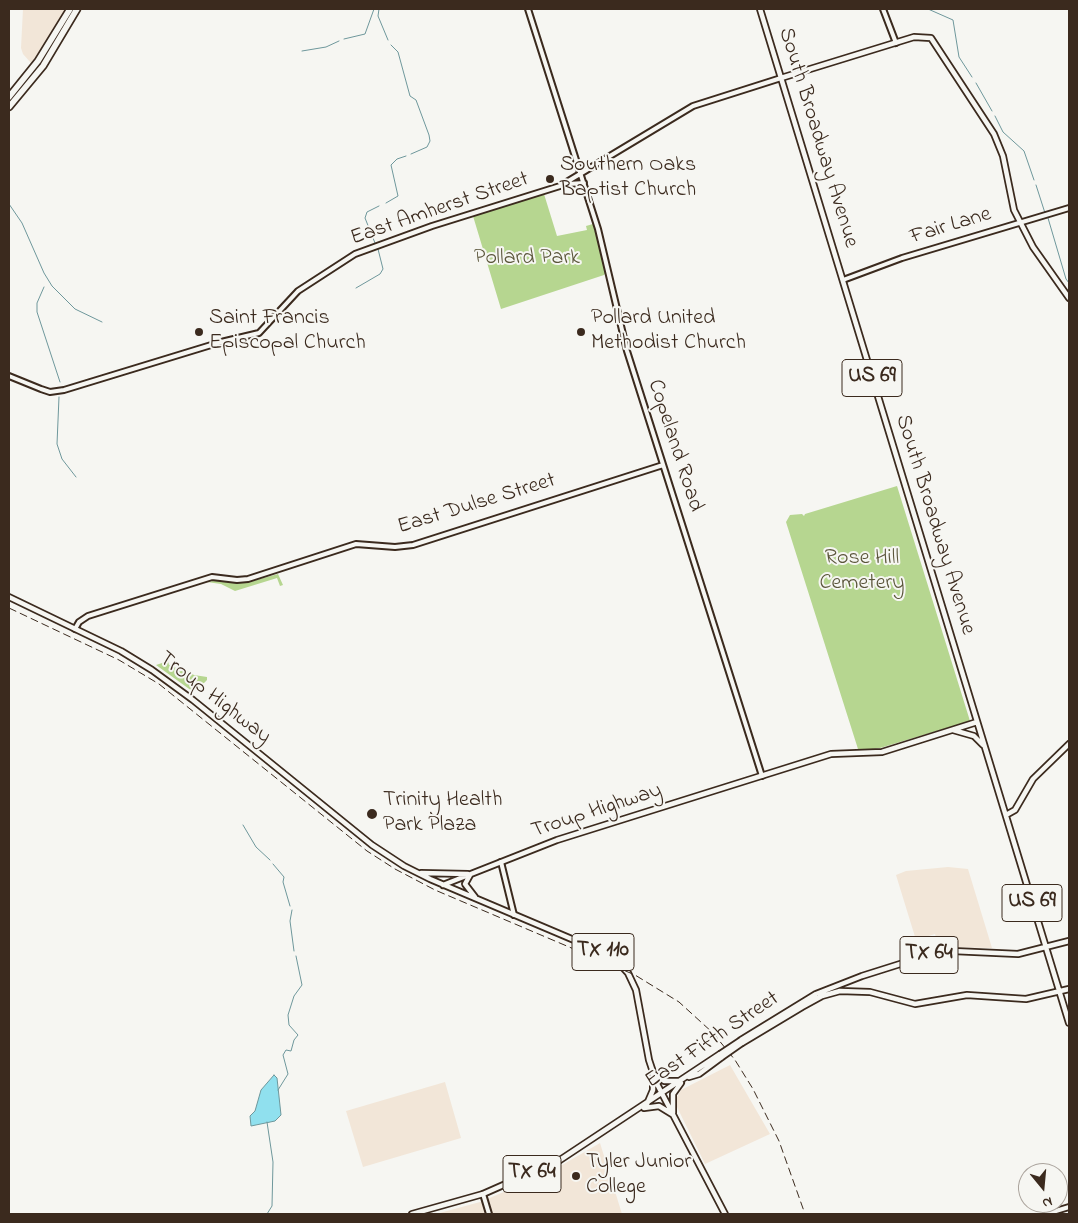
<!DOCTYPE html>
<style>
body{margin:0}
#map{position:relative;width:1078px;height:1223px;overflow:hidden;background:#f6f6f2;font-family:"Indie Flower",sans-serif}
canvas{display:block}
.frame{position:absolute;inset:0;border:10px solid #3b2a1e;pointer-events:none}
.north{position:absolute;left:1018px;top:1163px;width:50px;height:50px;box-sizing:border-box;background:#f6f6f2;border:1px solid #aba49d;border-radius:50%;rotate:163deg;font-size:14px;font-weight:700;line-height:20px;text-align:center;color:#3b2a1e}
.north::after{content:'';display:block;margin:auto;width:18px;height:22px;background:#3b2a1e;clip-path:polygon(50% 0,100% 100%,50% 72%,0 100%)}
</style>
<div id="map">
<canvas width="1078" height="1223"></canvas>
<div class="frame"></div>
<div class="north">N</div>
</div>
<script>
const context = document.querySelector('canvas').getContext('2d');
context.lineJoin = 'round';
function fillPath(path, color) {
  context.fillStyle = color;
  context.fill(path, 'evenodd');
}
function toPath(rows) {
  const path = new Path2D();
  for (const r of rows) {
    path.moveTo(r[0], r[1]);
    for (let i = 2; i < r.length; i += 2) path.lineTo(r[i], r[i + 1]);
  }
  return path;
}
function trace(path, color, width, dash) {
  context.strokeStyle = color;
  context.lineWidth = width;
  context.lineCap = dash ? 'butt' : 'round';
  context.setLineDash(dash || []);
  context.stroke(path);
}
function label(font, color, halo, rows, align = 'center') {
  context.font = font + ' "Indie Flower",sans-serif';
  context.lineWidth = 4;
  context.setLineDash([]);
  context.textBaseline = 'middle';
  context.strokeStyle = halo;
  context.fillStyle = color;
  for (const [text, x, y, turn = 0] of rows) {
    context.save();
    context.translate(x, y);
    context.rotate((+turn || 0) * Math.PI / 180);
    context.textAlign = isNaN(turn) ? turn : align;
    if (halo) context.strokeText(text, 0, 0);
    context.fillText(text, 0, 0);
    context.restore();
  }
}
fillPath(toPath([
 [23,9,66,9,45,44,31,63,23,54,21,48],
 [948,867,968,869,992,948,939,947,935,934,916,940,896,875,906,871],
 [730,1065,770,1134,705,1164,677,1107,676,1099,681,1090],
 [445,1082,461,1138,363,1167,346,1111],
 [600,1143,622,1214,436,1214,480,1202,518,1186,550,1172]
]), '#f2e6d8');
fillPath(toPath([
 [544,194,557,236,587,230,586,226,593,224,606,272,604,275,501,309,473,216],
 [897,486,970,721,880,748,865,750,858,749,786,522,790,515,802,514,804,516,805,514],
 [278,574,283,585,280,586,277,578,235,591,221,584,207,582,219,580,245,583],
 [168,661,169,665,174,664,177,672,186,670,194,675,207,677,207,680,197,690,192,691,156,665]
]), '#b6d690');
const water = toPath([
 [274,1075,277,1078,281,1115,275,1121,251,1126,250,1116,255,1111,261,1090,274,1075]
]);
fillPath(water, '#90e0ee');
trace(water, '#6e979b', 1);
trace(toPath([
 [379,9,378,16,388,40],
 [928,9,953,20,959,57,972,77],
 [344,39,365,34,374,9],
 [391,45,398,52,410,96,416,100,429,135,430,141,427,147,411,154],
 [302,51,326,47,339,41],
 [976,83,992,111],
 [995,116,1003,132,1024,151,1034,180],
 [1036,185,1045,213],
 [386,203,398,196,391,165,397,159,406,156],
 [9,204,22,223,44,273,52,286,75,309,102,322],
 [1048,218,1066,279,1069,283],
 [375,243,365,218,367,212,379,206],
 [44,287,37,303,37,312,60,382],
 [356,288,380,274,383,269,378,249],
 [59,397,57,444,62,459,76,477],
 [243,825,256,847,270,860],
 [273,864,284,877,283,882,290,906],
 [292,910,290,921,294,951],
 [278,1090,288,1074,283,1055,286,1050,291,1051,294,1040,298,1035,289,1025,288,1015,294,996,302,985,296,956],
 [267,1214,272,1206,273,1162,267,1122]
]), '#6e979b', 1);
const minor = toPath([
 [528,9,598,229,627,351,762,776],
 [883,9,896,43],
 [568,184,584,183],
 [843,280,902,258,1069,208],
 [9,376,41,389,50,392,64,390,221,342,259,333,298,291,355,254,432,226,560,186,693,106,781,78],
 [75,629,79,622,88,616,212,577,237,580,248,579,356,544,395,547,413,545,663,465],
 [501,862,514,915],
 [483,1194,489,1214],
 [1046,1214,1069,1207]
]);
const major = toPath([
 [760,9,1069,1023],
 [781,78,914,37,931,38,994,134,1003,156,1014,210,1033,247,1069,298],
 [9,597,121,651,152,670,193,700,372,845,404,866,430,879,600,951,616,960,628,973,636,990,649,1060,657,1084,725,1214],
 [953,730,974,736,983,745],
 [1006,815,1015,810,1033,779,1069,744],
 [421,873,468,874],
 [470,875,465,884,475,897],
 [443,885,557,840,831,754,882,752,977,722],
 [741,1040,816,994,862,976,919,958,953,951,1018,954,1069,941],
 [742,1043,802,1007,822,996,840,991,870,992,915,1004,967,995,1026,999,1069,989],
 [655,1075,664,1081,680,1081],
 [689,1077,699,1074,722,1057],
 [647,1104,653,1090,653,1075],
 [644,1108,659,1106,672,1114],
 [673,1113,673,1094,681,1083],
 [412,1214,483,1194,560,1160,720,1054]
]);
const highway = toPath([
 [9,97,38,61,70,9],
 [9,107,43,66,77,9]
]);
trace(minor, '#3b2a1e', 8);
trace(major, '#3b2a1e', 8);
trace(highway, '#3b2a1e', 9);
trace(minor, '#f6f6f2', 4);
trace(major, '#f6f6f2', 4.5);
trace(highway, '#f6f6f2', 5.5);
trace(toPath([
 [9,608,119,660,159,684,367,851,395,869,435,890,635,975,679,1002,713,1033,735,1060,753,1089,779,1141,805,1214]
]), '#3b2a1e', 1, [8, 4]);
const majorBridge = toPath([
 [720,1054,741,1040],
 [722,1057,742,1043]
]);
trace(majorBridge, '#3b2a1e', 8, []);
trace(majorBridge, '#f6f6f2', 4.5);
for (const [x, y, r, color] of [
 [550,179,5,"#3b2a1e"],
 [199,332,5,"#3b2a1e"],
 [581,332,5,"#3b2a1e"],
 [372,814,6,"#3b2a1e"],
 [576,1176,5,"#3b2a1e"]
]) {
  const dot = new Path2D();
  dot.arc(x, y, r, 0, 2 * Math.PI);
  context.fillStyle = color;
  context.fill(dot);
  trace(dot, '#f6f6f2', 2);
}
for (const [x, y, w] of [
 [872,378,60],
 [1032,903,60],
 [603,952,62],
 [929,955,58],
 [532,1174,58]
]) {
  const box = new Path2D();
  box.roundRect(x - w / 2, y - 18.5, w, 37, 4);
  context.fillStyle = '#f6f6f2';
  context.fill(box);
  trace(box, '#3b2a1e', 1);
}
label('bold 21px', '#3b2a1e', null, [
 ["US 69",872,378],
 ["US 69",1032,903],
 ["TX 110",603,952],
 ["TX 64",929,955],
 ["TX 64",532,1174]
]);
label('22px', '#3b2a1e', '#f6f6f2', [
 ["South Broadway Avenue",817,138,73],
 ["East Amherst Street",440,210,-19],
 ["Fair Lane",951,227,-17],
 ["Copeland Road",674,446,72],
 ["East Dulse Street",477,505,-17],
 ["South Broadway Avenue",934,525,73],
 ["Troup Highway",214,699,38],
 ["Troup Highway",597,812,-18],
 ["East Fifth Street",713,1041,-34]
]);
label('22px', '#3b2a1e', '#f6f6f2', [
 ["Southern Oaks",560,166],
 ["Baptist Church",560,191],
 ["Saint Francis",209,319],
 ["Episcopal Church",209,344],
 ["Pollard United",591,319],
 ["Methodist Church",591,344],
 ["Trinity Health",383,801],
 ["Park Plaza",383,826],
 ["Tyler Junior",586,1163],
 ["College",586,1188]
], 'left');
label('22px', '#5a553a', '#f6f6f2', [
 ["Pollard Park",527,259],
 ["Rose Hill",862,559],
 ["Cemetery",862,584]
]);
</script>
